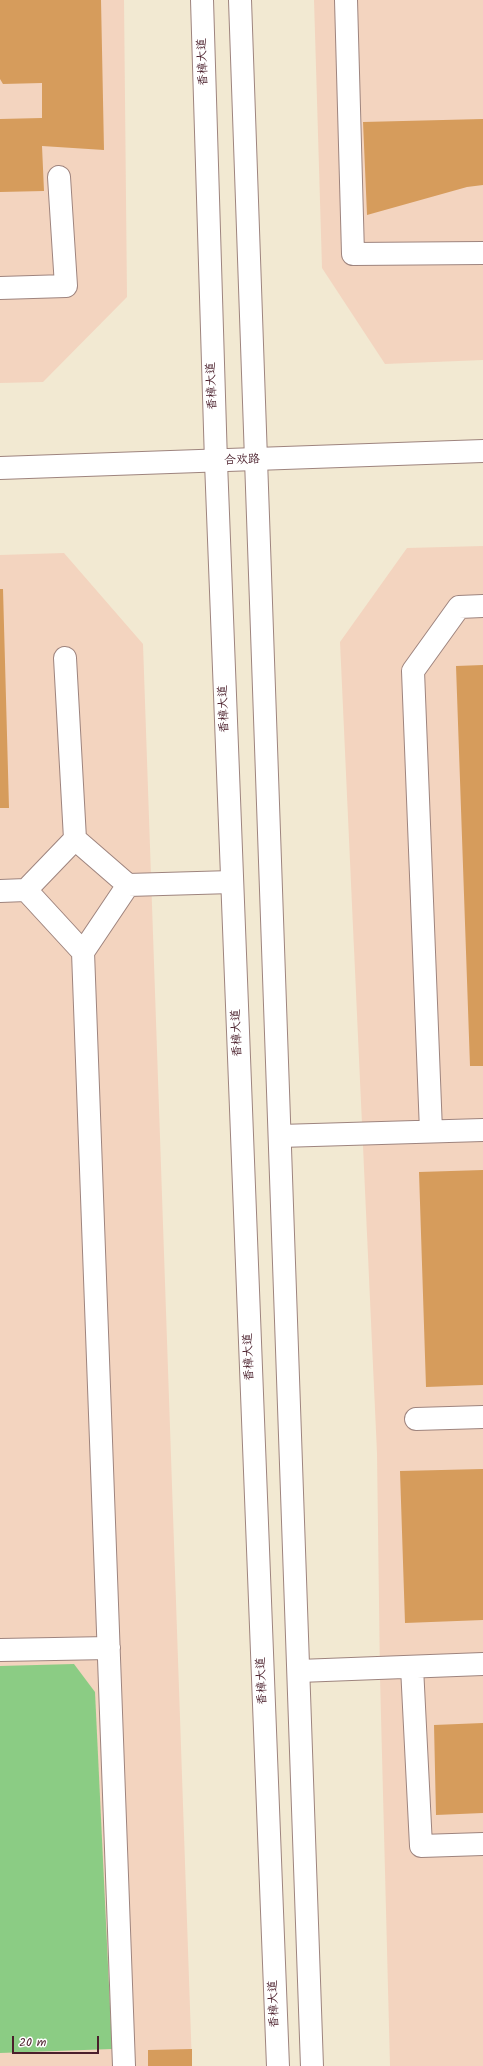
<!DOCTYPE html>
<meta charset="utf-8">
<style>
body{margin:0}
#map{position:relative;width:483px;height:2066px;overflow:hidden;background:#f2e9d2;font-family:Kalam,sans-serif}
canvas{display:block}
.scale{position:absolute;left:12px;top:2036px;width:87px;height:18px;box-sizing:border-box;border:2px solid #4a1f2b;border-top:0;padding-left:5px;font-size:12px;line-height:14px;white-space:nowrap;color:#4a1f2b;-webkit-text-stroke:3px #fff;paint-order:stroke}
</style>
<div id="map">
<canvas width="483" height="2066"></canvas>
<div class="scale">20 m</div>
</div>
<script>
const context = document.querySelector('canvas').getContext('2d');
context.lineJoin = 'round';
function fillPath(path, color) {
  context.fillStyle = color;
  context.fill(path, 'evenodd');
}
function toPath(rows) {
  const path = new Path2D();
  for (const r of rows) {
    path.moveTo(r[0], r[1]);
    for (let i = 2; i < r.length; i += 2) path.lineTo(r[i], r[i + 1]);
  }
  return path;
}
function trace(path, color, width, dash) {
  context.strokeStyle = color;
  context.lineWidth = width;
  context.lineCap = dash ? 'butt' : 'round';
  context.setLineDash(dash || []);
  context.stroke(path);
}
function label(font, color, halo, rows, align = 'center') {
  context.font = font + ' Kalam,"LXGW WenKai TC",sans-serif';
  context.lineWidth = 3;
  context.setLineDash([]);
  context.textBaseline = 'middle';
  context.strokeStyle = halo;
  context.fillStyle = color;
  for (const [text, x, y, turn = 0] of rows) {
    context.save();
    context.translate(x, y);
    context.rotate((+turn || 0) * Math.PI / 180);
    context.textAlign = isNaN(turn) ? turn : align;
    if (halo) context.strokeText(text, 0, 0);
    context.fillText(text, 0, 0);
    context.restore();
  }
}
fillPath(toPath([
 [0,0,124,0,127,297,43,382,0,383],
 [314,0,483,0,483,360,385,364,322,268],
 [483,546,483,2066,390,2066,380,1677,377,1453,340,642,407,548],
 [64,553,143,644,192,2066,0,2066,0,555]
]), '#f3d4bf');
fillPath(toPath([
 [74,1664,95,1692,112,2049,0,2053,0,1666]
]), '#8bcc84');
fillPath(toPath([
 [0,0,101,0,104,150,42,146,44,191,0,192,0,119,42,118,42,83,3,84,0,79],
 [483,119,483,185,467,187,367,215,363,122],
 [0,589,3,589,9,808,0,808],
 [483,665,483,1066,470,1066,456,666],
 [483,1170,483,1385,426,1387,419,1172],
 [483,1469,483,1620,405,1623,400,1471],
 [483,1723,483,1813,436,1815,434,1725],
 [192,2049,192,2066,148,2066,148,2050]
]), '#d69c5c');
const minor = toPath([
 [346,0,353,254,483,253],
 [0,288,66,286,59,177],
 [0,468,483,451],
 [65,658,75,839],
 [26,890,75,839,128,885],
 [0,891,26,890,83,952,124,2066],
 [83,952,128,885,232,882],
 [431,1131,413,671,459,607,483,606],
 [280,1136,483,1130],
 [416,1419,483,1417],
 [0,1650,109,1648],
 [412,1667,421,1846,483,1844],
 [299,1671,483,1664]
]);
const major = toPath([
 [202,0,216,462,278,2066],
 [240,0,312,2066]
]);
trace(minor, '#9e847e', 24);
trace(major, '#9e847e', 24);
trace(minor, '#fff', 22);
trace(major, '#fff', 22);
label('12px', '#4a1f2b', '#fff', [
 ["香樟大道",204,62,-92],
 ["香樟大道",213,386,-92],
 ["合欢路",242,461,-2],
 ["香樟大道",225,709,-92],
 ["香樟大道",238,1033,-92],
 ["香樟大道",250,1357,-92],
 ["香樟大道",263,1681,-92],
 ["香樟大道",275,2004,-92]
]);
</script>
